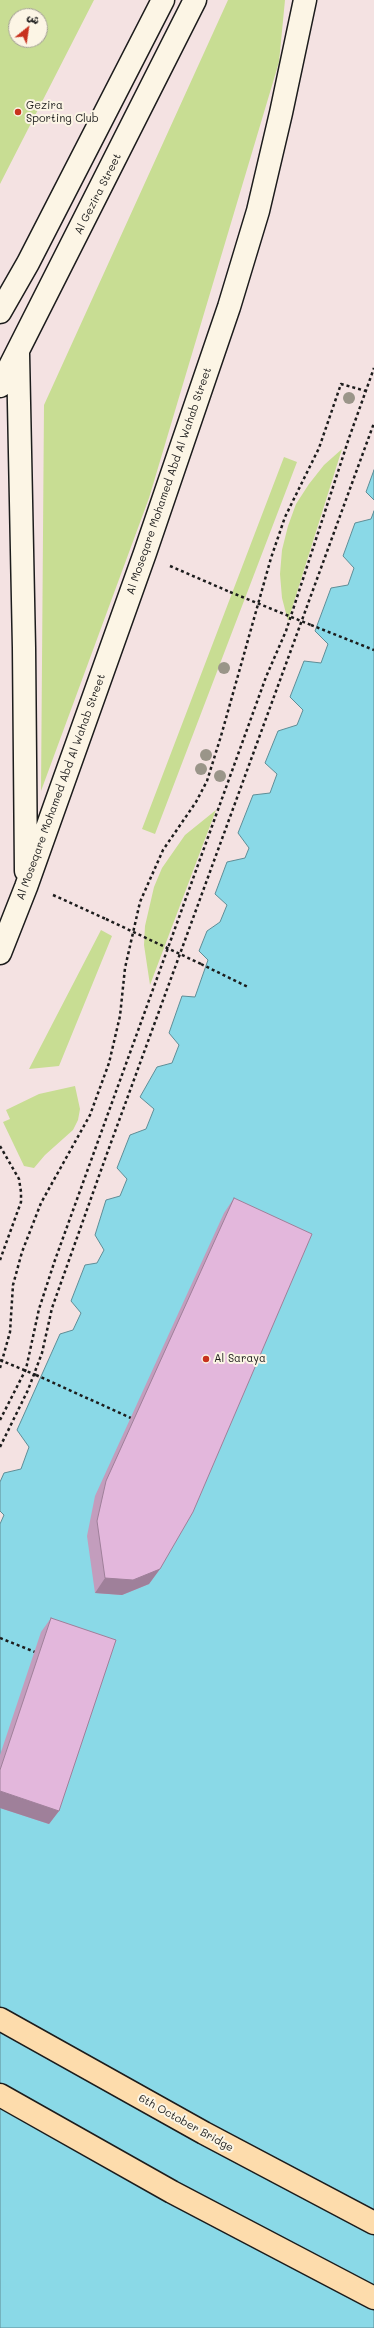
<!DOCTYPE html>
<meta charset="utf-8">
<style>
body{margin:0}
#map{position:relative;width:374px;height:2328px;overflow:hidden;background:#f4e2e2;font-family:Mali,"Playpen Sans Arabic",sans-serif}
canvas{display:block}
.north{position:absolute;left:8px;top:8px;width:40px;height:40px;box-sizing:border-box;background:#fcf5e5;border:1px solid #a29e95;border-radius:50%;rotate:30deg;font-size:11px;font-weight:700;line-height:16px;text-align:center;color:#1c1c1c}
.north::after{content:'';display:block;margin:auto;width:14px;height:18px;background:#c8321e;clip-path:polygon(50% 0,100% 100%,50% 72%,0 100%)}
</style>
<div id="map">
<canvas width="374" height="2328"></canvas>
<div class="north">ش</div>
</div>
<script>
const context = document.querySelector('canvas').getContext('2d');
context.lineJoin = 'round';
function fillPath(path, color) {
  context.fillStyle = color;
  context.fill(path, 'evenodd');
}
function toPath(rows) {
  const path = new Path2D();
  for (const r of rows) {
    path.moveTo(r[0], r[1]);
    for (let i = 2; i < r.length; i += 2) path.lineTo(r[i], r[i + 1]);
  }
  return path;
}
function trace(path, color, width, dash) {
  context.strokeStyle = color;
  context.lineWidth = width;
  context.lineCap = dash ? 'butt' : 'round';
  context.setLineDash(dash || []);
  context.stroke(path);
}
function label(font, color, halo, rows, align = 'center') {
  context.font = font + ' Mali,sans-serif';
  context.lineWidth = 4;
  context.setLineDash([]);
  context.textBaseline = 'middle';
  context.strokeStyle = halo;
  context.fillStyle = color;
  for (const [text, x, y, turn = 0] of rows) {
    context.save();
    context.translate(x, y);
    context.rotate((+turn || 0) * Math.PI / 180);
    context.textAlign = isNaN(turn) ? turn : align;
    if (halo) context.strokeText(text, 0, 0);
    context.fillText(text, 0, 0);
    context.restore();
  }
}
fillPath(toPath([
 [0,0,94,0,0,184],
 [16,16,40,16,40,40,16,40],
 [228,0,285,0,279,62,149,498,41,791,44,405],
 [342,449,288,621,282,598,280,574,282,550,288,526,296,504,309,484,324,465],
 [284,457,297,462,155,834,142,829],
 [216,810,150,985,144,945,145,926,154,887,162,868,185,835],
 [101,930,112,936,59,1066,29,1069],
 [75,1086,80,1109,78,1120,73,1130,45,1155,34,1168,24,1166,3,1122,10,1119,6,1110,39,1094]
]), '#c8dd93');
const water = toPath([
 [374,470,374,500,366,492,374,470],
 [374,511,374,2328,0,2328,0,1524,4,1515,0,1511,0,1482,4,1473,21,1469,29,1447,17,1430,60,1334,73,1330,81,1313,71,1301,85,1265,97,1263,104,1250,95,1235,106,1200,120,1196,127,1179,117,1168,130,1135,146,1129,154,1109,140,1097,157,1067,172,1063,179,1045,169,1033,182,996,195,997,208,960,199,951,207,931,220,922,227,905,215,894,227,862,245,858,249,848,238,833,253,795,270,793,277,774,265,763,278,731,297,725,303,710,290,697,304,661,321,663,328,644,315,631,331,588,348,585,354,568,343,556,355,523,371,519,374,511]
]);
fillPath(water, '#8ad9e7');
trace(water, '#5e8d96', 1);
const minor = toPath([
 [0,312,28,263,163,0],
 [18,354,24,648,26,871],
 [0,386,195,0],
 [0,953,26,887,145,553,229,307,258,211,281,113,305,0]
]);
const highway = toPath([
 [0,2019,204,2133,374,2223],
 [0,2095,172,2192,374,2298]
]);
trace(minor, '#1c1c1c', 25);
trace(highway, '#1c1c1c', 25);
trace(toPath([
 [170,566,230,592],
 [311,625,374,650],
 [53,895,106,919],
 [201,964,248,987],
 [0,1146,19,1179,21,1192,21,1202,0,1260],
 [0,1368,10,1332,13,1285,22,1252,41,1203,90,1115,109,1063,120,1016,125,968,140,902,163,850,196,802,207,781,221,736,271,558,285,517,319,448,341,384,366,391],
 [36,1375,131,1418],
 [0,1420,26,1369,39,1309,55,1260,266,677,286,631,349,438,374,368],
 [0,1447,28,1390,42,1353,52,1308,105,1159,374,423],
 [0,1638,35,1652]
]), '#1c1c1c', 2.5, [3, 3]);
trace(minor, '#fcf5e5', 22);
trace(highway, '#fddcac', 22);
trace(toPath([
 [230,592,311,625],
 [106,919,201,964],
 [0,1360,36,1375]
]), '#1c1c1c', 2.5, [3, 3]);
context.fillStyle = '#9a9589';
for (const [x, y] of [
 [349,398],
 [224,668],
 [206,755],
 [201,769],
 [220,776]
]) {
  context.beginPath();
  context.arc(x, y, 6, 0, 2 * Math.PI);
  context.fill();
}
fillPath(toPath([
 [234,1198,160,1569,149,1584,122,1595,95,1593,87,1536,95,1496,224,1213],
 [51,1618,59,1811,49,1824,0,1808,0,1755,41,1632]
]), '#c39dbd');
fillPath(toPath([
 [160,1569,149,1584,122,1595,95,1593,105,1578],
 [0,1791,59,1811,49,1824,0,1808]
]), '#9f809a');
const building = toPath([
 [234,1198,312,1234,193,1512,160,1569,133,1580,105,1578,97,1521,106,1481,234,1198],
 [51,1618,116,1640,59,1811,0,1791,0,1770,51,1618]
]);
fillPath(building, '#e3b7dc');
trace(building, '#9f809a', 1);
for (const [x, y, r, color] of [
 [18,112,4,"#c8321e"],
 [206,1359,4,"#c8321e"]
]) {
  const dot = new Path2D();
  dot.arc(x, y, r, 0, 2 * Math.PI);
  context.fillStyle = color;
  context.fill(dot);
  trace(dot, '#fcf5e5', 1.5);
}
label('11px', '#1c1c1c', '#fcf5e5', [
 ["Gezira",26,106],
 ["Sporting Club",26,119],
 ["Al Saraya",214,1359]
], 'left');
label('11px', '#1c1c1c', '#fcf5e5', [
 ["Al Gezira Street",98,194,-63],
 ["Al Moseqare Mohamed Abd Al Wahab Street",169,481,-71],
 ["Al Moseqare Mohamed Abd Al Wahab Street",61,787,-70],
 ["6th October Bridge",186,2123,29]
]);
</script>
